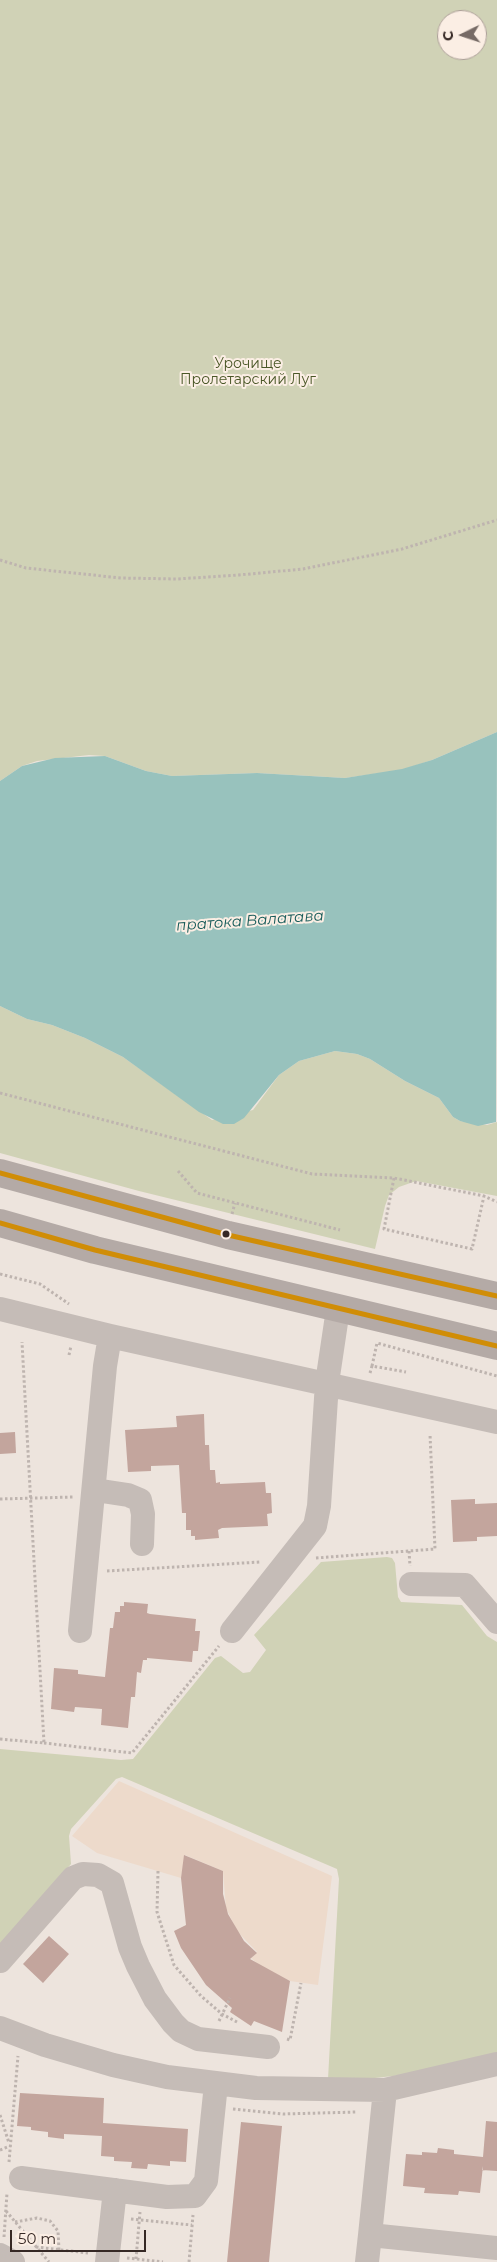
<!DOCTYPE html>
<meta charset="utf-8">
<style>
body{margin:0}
#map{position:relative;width:497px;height:2262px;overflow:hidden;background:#ede4dd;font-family:Montserrat,sans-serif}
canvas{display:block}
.north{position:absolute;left:437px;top:10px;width:50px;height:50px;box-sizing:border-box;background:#fbeee4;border:1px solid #ac9f98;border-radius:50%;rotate:266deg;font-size:14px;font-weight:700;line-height:20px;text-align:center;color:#362925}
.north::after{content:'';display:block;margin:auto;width:18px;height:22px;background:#766a65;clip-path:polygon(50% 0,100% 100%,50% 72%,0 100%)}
.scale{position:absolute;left:10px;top:2230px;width:136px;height:22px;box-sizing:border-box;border:2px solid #362925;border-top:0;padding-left:6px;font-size:15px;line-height:18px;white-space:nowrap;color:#362925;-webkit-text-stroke:4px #fbeee4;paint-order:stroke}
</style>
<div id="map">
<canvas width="497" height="2262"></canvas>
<div class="north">С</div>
<div class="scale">50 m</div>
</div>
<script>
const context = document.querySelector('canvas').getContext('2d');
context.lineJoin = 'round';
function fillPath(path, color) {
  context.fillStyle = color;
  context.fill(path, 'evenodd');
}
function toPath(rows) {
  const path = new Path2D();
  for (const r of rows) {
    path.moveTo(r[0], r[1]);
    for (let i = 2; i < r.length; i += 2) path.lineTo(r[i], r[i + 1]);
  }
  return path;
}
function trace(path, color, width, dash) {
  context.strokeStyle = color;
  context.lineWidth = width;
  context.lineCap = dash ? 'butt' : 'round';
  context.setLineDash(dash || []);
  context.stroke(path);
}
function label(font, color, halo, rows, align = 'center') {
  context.font = font + ' Montserrat,sans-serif';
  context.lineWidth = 4;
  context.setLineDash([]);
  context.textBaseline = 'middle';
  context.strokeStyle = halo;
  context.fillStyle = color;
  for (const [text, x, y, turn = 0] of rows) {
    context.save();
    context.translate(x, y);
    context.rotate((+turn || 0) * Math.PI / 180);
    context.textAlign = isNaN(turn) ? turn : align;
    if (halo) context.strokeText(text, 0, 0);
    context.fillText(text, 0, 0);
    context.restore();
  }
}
fillPath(toPath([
 [0,0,497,0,497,732,432,760,402,770,345,778,257,773,172,776,146,771,105,756,89,755,37,761,22,766,0,781],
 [447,20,477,20,477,50,447,50],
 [0,1006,27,1019,52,1025,85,1038,123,1057,212,1120,253,1110,279,1075,299,1061,335,1051,357,1054,370,1059,405,1081,439,1098,453,1117,460,1121,487,1125,497,1122,497,1196,416,1181,399,1187,389,1195,385,1206,375,1249,139,1191,0,1153],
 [387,1557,392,1558,395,1563,398,1597,401,1602,462,1605,487,1636,497,1642,497,2054,402,2075,375,2078,328,2079,339,1879,337,1869,122,1777,116,1779,71,1829,69,1836,71,1864,0,1947,0,1749,121,1760,133,1759,215,1658,221,1656,243,1673,250,1672,266,1650,254,1635,321,1562]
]), '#d0d2b6');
fillPath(toPath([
 [119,1781,332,1876,318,1985,290,1981,259,1965,251,1958,257,1952,237,1931,226,1908,223,1871,185,1855,181,1878,97,1853,72,1836]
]), '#eddacb');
fillPath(toPath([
 [497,732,496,1122,478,1126,460,1121,453,1117,439,1098,405,1081,370,1059,357,1054,335,1051,299,1061,279,1075,244,1118,234,1124,223,1124,199,1112,123,1057,85,1038,52,1025,27,1019,0,1006,0,781,22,766,55,758,105,756,146,771,172,776,257,773,345,778,402,769,432,760]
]), '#98c2bd');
fillPath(toPath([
 [204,1414,205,1445,209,1445,210,1470,215,1470,216,1483,220,1482,220,1484,265,1482,266,1493,271,1493,272,1513,267,1514,268,1526,222,1528,218,1530,219,1538,195,1540,195,1536,191,1536,191,1530,186,1530,186,1513,182,1513,179,1465,151,1466,151,1471,128,1472,125,1430,177,1427,176,1416],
 [15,1432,16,1453,0,1454,0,1433],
 [475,1499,475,1504,497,1503,497,1536,477,1537,477,1541,453,1542,451,1500],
 [124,1602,148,1604,147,1613,150,1614,196,1619,195,1631,200,1631,198,1651,193,1651,192,1662,147,1658,147,1660,143,1660,141,1673,137,1672,135,1697,131,1697,128,1728,101,1725,102,1709,75,1707,74,1712,51,1709,54,1668,78,1670,78,1674,105,1677,110,1628,113,1628,115,1612,120,1612,120,1606,124,1606],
 [184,1855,223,1871,223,1894,228,1914,244,1941,257,1953,250,1959,290,1981,282,2032,254,2021,251,2026,230,2012,232,2008,206,1985,181,1948,174,1931,186,1925,181,1878],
 [49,1936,69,1954,43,1983,23,1964],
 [20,2093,104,2098,103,2123,188,2129,186,2162,170,2161,170,2166,148,2164,147,2169,131,2168,132,2162,114,2161,114,2157,101,2156,102,2136,64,2134,64,2139,48,2137,48,2132,31,2130,31,2127,17,2126],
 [486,2121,497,2122,497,2171,482,2170,483,2166,480,2193,459,2191,458,2195,424,2193,425,2188,403,2186,406,2154,422,2155,422,2152,437,2153,438,2148,454,2150,454,2154,483,2157],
 [241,2122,282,2126,269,2262,227,2262]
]), '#c3a59d');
trace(toPath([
 [0,560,26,568,121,578,177,579,239,575,303,569,402,549,497,520],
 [0,1093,312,1174,394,1178,484,1196,497,1202],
 [178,1171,197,1193,340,1230],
 [394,1178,384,1229,472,1249,484,1196],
 [232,1214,235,1203],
 [0,1274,40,1284,69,1304],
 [69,1355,71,1346],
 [372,1366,377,1343,497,1376],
 [370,1373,372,1366,406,1372],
 [0,1499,73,1497],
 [409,1551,410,1566],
 [316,1558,435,1549,430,1434],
 [107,1571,260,1562],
 [0,1739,44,1743,22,1342],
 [44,1743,132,1753,219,1646],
 [158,1871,157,1912,174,1965,201,1996,222,2014,237,2022],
 [219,2021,230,1998],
 [287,2039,290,2040,301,1983],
 [233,2109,283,2114,357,2112],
 [0,2115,9,2143],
 [0,2150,10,2146],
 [9,2162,18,2056],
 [6,2211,49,2262],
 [131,2219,192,2225],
 [15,2222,37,2218,50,2221,58,2231,59,2250],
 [4,2237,7,2193],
 [36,2247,88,2253],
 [127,2258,163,2262],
 [136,2259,140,2212],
 [189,2262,193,2215]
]), '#beb4af', 3, [2.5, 2.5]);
trace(toPath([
 [0,1309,110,1336,497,1422],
 [95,1490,128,1495,140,1500,143,1514,142,1544],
 [411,1584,465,1585,497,1622],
 [80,1631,105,1366,110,1336],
 [232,1631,315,1526,319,1506,327,1383,338,1309],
 [0,1961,73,1878,83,1874,98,1875,112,1883,130,1947,138,1966,155,1999,173,2023,181,2031,198,2039,268,2047],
 [0,2028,45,2045,113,2065,167,2077,256,2088,385,2090,497,2064],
 [385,2090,370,2235,497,2248],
 [21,2178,167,2197,195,2196,206,2181,216,2084],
 [0,2255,13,2262],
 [107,2262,115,2190],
 [367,2262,370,2235]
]), '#c5bcb7', 24);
trace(toPath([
 [0,1173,228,1235,497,1296],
 [0,1223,95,1250,497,1346]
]), '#b4aaa6', 28);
trace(toPath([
 [0,1173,228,1235,497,1296],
 [0,1223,95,1250,497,1346]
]), '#d08d07', 5);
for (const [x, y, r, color] of [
 [226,1234,4.5,"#362925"]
]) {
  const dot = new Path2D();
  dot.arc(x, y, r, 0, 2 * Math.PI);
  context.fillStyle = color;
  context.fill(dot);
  trace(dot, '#fbeee4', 2);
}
label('14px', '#4a5727', '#fbeee4', [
 ["Урочище",248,364],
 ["Пролетарский Луг",248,380]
]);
label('italic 15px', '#175b59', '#fbeee4', [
 ["пратока Валатава",250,921,-4]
]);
</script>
